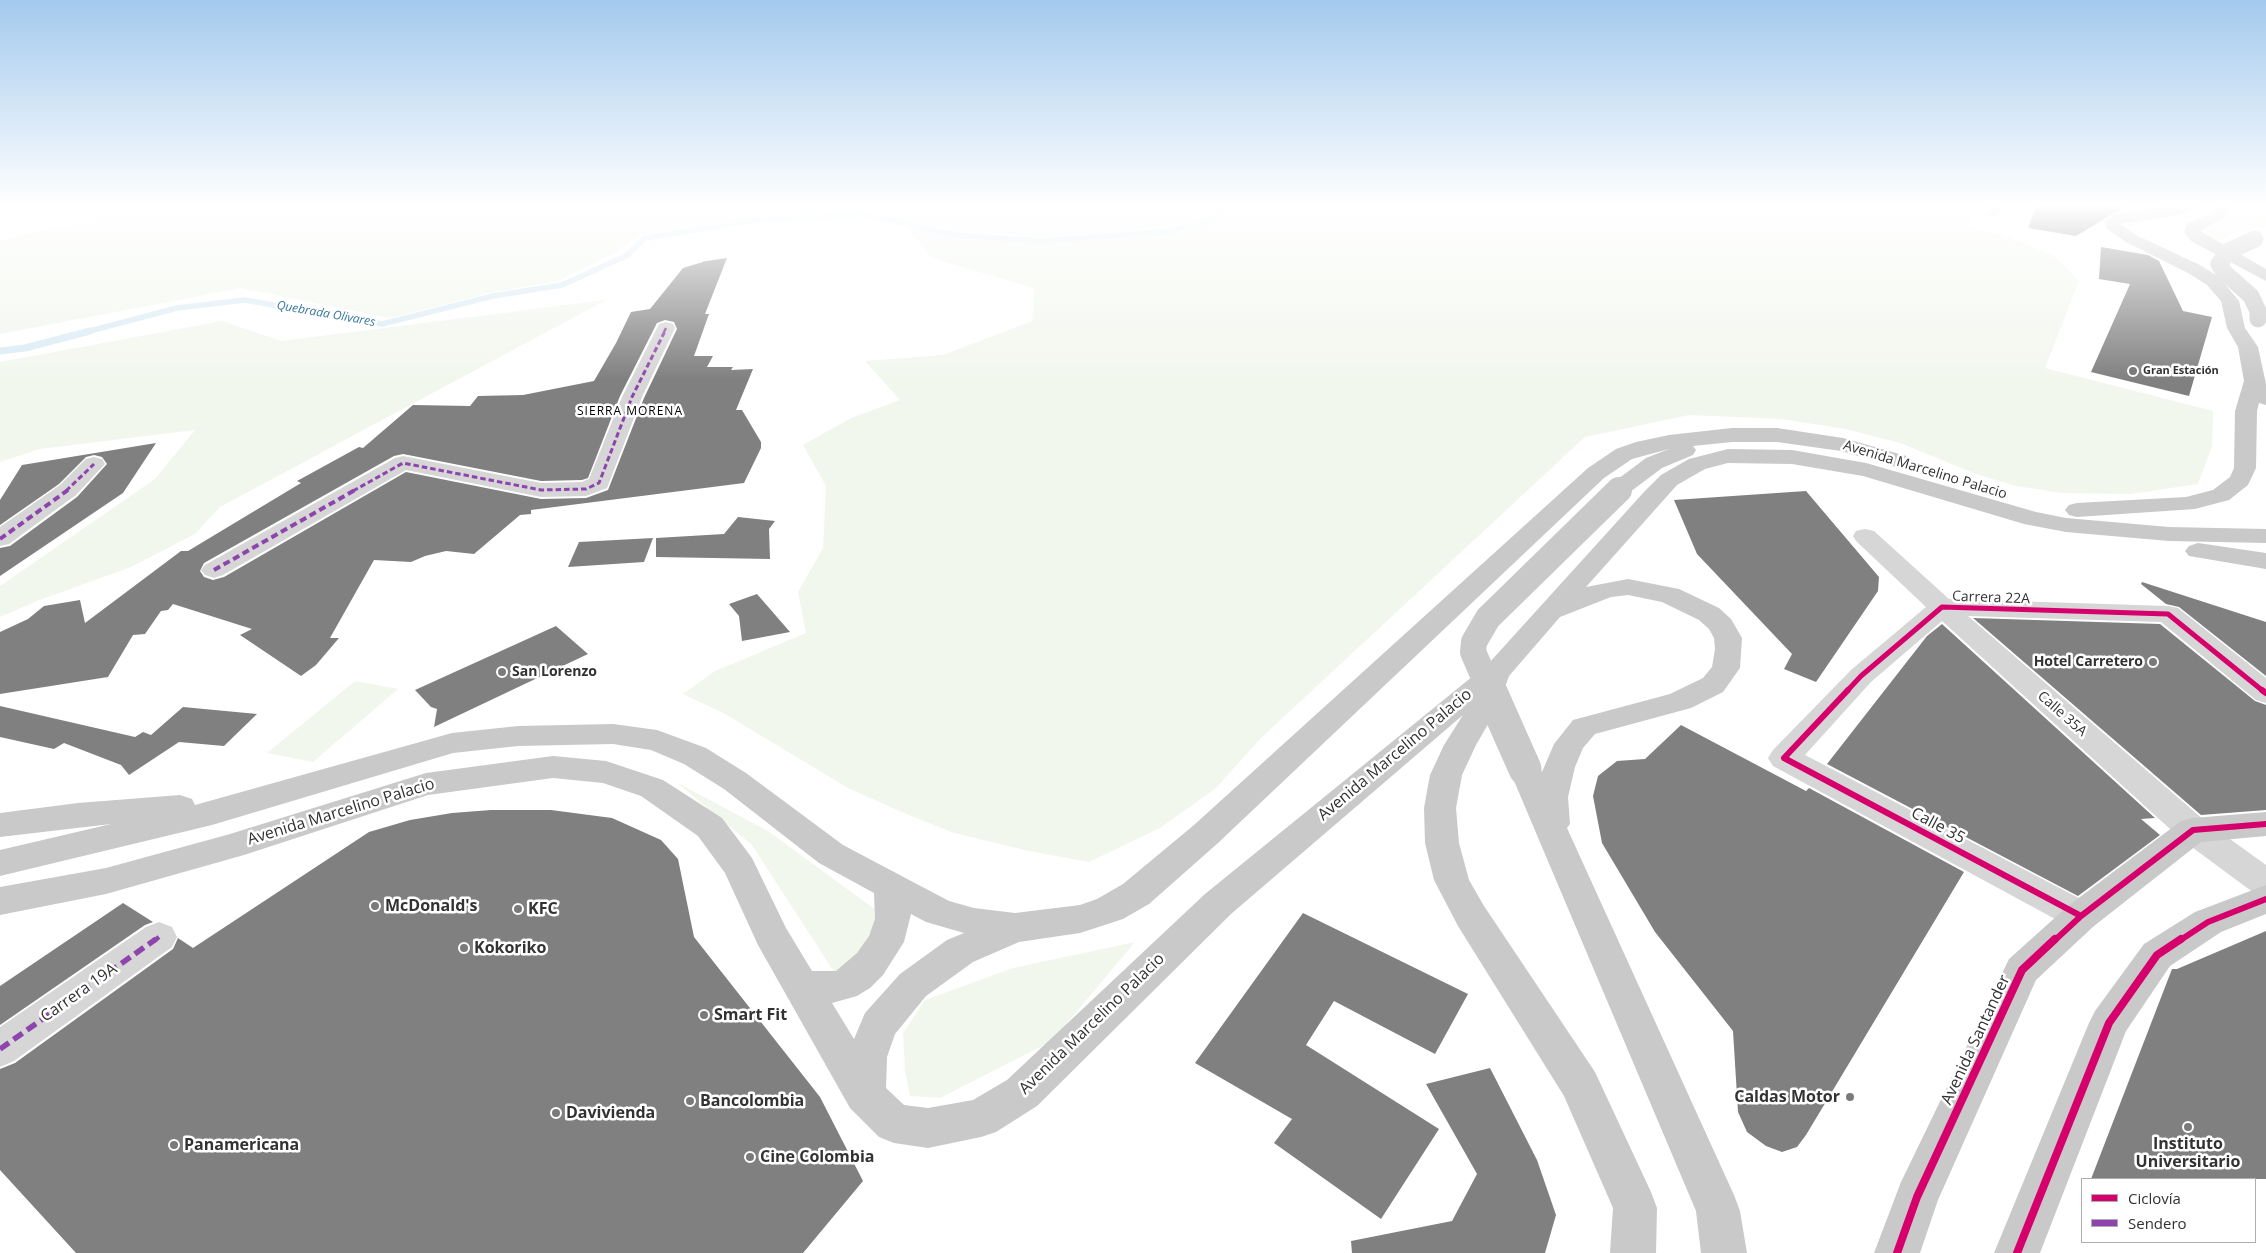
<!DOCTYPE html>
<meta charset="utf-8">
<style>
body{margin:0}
#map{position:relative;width:2266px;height:1253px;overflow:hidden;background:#fff;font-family:"Open Sans",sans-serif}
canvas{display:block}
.legend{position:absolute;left:2081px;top:1178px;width:175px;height:65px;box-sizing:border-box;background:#fff;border:1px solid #adadad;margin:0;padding:6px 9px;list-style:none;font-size:15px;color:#323232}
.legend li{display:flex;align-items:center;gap:10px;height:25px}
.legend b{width:25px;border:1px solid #adadad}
</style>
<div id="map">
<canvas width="2266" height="1253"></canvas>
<ul class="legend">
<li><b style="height:6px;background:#d6006c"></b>Ciclovía</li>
<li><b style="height:6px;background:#8e44ad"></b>Sendero</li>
</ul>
</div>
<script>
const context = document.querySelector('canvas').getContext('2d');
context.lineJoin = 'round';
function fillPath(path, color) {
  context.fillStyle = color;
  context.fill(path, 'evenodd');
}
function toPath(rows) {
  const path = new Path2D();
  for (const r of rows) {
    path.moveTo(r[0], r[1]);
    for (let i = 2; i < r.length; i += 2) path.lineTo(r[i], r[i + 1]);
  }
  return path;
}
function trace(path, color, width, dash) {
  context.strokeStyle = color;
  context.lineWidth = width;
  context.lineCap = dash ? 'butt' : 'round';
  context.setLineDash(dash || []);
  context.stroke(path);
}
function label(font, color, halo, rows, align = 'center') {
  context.font = font + ' "Open Sans",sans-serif';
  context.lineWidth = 5;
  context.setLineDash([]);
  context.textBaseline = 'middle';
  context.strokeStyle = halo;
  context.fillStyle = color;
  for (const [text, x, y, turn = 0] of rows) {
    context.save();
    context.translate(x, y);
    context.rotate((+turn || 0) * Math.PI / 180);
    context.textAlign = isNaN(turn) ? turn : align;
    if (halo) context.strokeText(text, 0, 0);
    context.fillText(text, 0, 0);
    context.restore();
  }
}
fillPath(toPath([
 [166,204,1219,204,1200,220,1148,229,1043,237,948,229,864,211,755,217,641,234,614,253,558,281,489,293,390,318,241,288,0,334,0,240],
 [1228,204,1864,204,1929,216,1969,218,1977,229,2002,235,2055,256,2079,281,2045,368,2213,411,2212,446,2198,484,2131,494,2062,493,2016,486,1976,474,1900,443,1846,429,1781,419,1689,415,1585,437,1261,738,1215,789,1160,828,1089,862,1029,851,954,833,906,814,848,788,725,714,683,694,715,671,806,633,798,592,823,548,826,486,803,445,851,418,900,400,865,361,943,355,1032,321,1034,288,931,258,906,225,956,235,1040,241,1101,237,1171,231,1207,221],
 [2232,204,2266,204,2266,227,2240,231,2216,241,2209,239,2205,233,2207,227,2213,222,2234,216],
 [606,300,220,507,195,534,131,567,37,601,0,617,0,586,155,479,195,430,40,449,0,462,0,362,222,321,281,341],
 [355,681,398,689,313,762,267,753],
 [676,782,768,831,880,913,862,948,836,975,752,845],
 [1135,942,1052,1041,940,1098,910,1096,905,1071,903,1033,925,1000,1013,968]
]), '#f2f7ee');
trace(toPath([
 [86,332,177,308,245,300,382,324,493,296,562,285,626,256,645,238,758,220,863,214,956,235,1040,241,1171,231,1207,221,1228,204]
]), '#dbebf4', 5.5);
trace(toPath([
 [0,351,25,348,90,331]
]), '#dbebf4', 7);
fillPath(toPath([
 [2037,204,2129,204,2076,236,2028,228],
 [2101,247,2148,255,2159,261,2183,311,2212,317,2189,396,2091,372,2130,284,2099,279],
 [727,258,705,314,709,314,694,356,713,356,707,367,733,367,731,370,753,369,736,410,742,410,761,442,761,448,744,483,531,510,531,514,520,515,474,554,446,551,425,556,411,562,374,560,330,638,339,638,316,665,301,676,240,635,252,629,173,604,168,610,161,611,145,634,133,635,108,677,0,694,0,632,28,619,44,606,80,600,85,623,181,551,188,551,301,483,297,481,359,447,363,448,413,405,470,406,478,396,523,395,594,381,616,343,631,312,650,309,683,268,706,261],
 [665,320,674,322,677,329,644,398,608,490,586,498,541,499,406,472,224,577,213,580,204,577,200,571,204,563,394,456,403,454,541,481,582,480,588,478,620,396,657,323],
 [156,443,123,493,0,576,0,548,10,546,77,497,107,464,102,457,94,455,86,457,59,484,0,525,0,500,22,465],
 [1806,491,1879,577,1878,591,1816,682,1784,669,1792,654,1697,554,1674,500],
 [738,517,775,521,769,529,770,559,656,557,656,538,724,534],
 [653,538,644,562,568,567,579,542],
 [2142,582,2266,622,2266,676,2179,607,2166,604,2141,584],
 [757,594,790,632,742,641,739,616,729,604],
 [1973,618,2160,624,2255,701,2266,705,2266,810,2201,815],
 [1942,624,2155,818,2141,819,2160,835,2078,896,1827,764,1927,636],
 [556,626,588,654,434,727,437,709,431,707,415,690],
 [0,706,135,737,143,732,151,735,183,707,257,714,224,746,179,742,129,775,121,765,64,743,54,749,0,737],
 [1681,725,1806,791,1809,788,1964,872,1806,1135,1797,1147,1782,1152,1766,1146,1747,1132,1738,1112,1733,1031,1655,932,1602,843,1593,796,1598,776,1617,761,1645,759],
 [491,810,551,810,612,818,661,840,678,859,694,937,820,1097,863,1181,803,1253,76,1253,0,1170,0,1069,15,1063,173,949,178,938,193,948,369,832,410,820,452,813],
 [123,903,153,922,145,925,0,1025,0,986],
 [1303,913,1468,994,1435,1054,1334,1001,1306,1045,1439,1129,1381,1219,1274,1143,1292,1119,1195,1063],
 [2266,931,2266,1179,2091,1179,2172,969,2177,969],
 [1490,1068,1537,1160,1556,1215,1545,1253,1352,1253,1351,1241,1452,1221,1477,1174,1426,1084]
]), '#808080');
fillPath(toPath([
 [1989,204,2004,204,1997,216,1992,218,1984,213,1989,204],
 [666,322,673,324,675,328,642,397,607,488,586,496,541,497,406,470,223,575,214,578,205,575,201,570,205,565,395,458,403,456,541,483,582,482,589,479,622,397,657,328,659,324,666,322],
 [94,457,102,459,105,464,76,495,9,544,0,546,0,527,60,485,86,459,94,457],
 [1865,529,1874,531,1949,599,2168,606,2178,608,2266,678,2266,703,2256,700,2161,622,1968,616,2205,821,2266,865,2266,896,2254,893,2181,839,1942,621,1871,682,1805,755,2094,906,2099,916,2094,926,2081,930,2068,926,1773,766,1768,758,1773,750,1851,670,1926,607,1856,541,1853,536,1856,531,1865,529],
 [159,922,172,927,177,937,172,947,14,1061,0,1067,0,1027,146,927,159,922]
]), '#d6d6d6');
fillPath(toPath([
 [2180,204,2201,204,2199,207,2179,215,2120,224,2138,236,2200,265,2219,277,2239,301,2245,328,2258,347,2266,384,2266,405,2259,403,2257,411,2256,468,2248,485,2229,500,2195,509,2077,517,2069,515,2065,510,2069,505,2077,503,2186,497,2213,490,2230,477,2234,468,2235,411,2244,381,2238,347,2227,328,2221,301,2207,285,2188,273,2126,242,2107,229,2104,222,2111,216,2116,214,2180,204],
 [2214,204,2229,204,2228,215,2200,231,2266,269,2266,281,2191,241,2184,232,2187,224,2213,213,2214,204],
 [1732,428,1777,428,1843,438,1910,457,1913,462,1910,467,1902,469,1841,451,1777,442,1732,442,1693,446,1696,450,1693,455,1662,468,1630,492,1622,494,1614,492,1610,487,1614,482,1646,458,1669,449,1632,459,1604,478,1218,843,1149,904,1123,919,1080,933,1019,942,973,962,926,996,895,1034,887,1057,886,1088,904,1105,928,1108,973,1100,1007,1080,1205,894,1489,663,1644,492,1661,475,1689,459,1728,449,1792,450,1866,463,2036,512,2066,518,2169,527,2266,529,2266,543,2169,541,2066,532,2024,524,1863,476,1792,464,1728,463,1705,469,1677,485,1586,587,1628,579,1679,589,1719,608,1731,619,1742,638,1740,668,1723,692,1691,708,1595,734,1583,748,1575,767,1568,797,1570,824,1567,828,1734,1195,1740,1211,1747,1253,1701,1253,1696,1211,1509,769,1514,761,1525,758,1536,761,1542,772,1554,744,1573,720,1670,694,1703,678,1712,667,1715,649,1714,638,1709,629,1699,620,1662,602,1628,595,1611,597,1560,617,1509,676,1498,707,1476,745,1462,775,1456,808,1459,843,1469,880,1484,906,1595,1072,1651,1192,1657,1208,1656,1253,1610,1253,1613,1208,1564,1096,1458,926,1434,880,1425,843,1424,808,1430,775,1444,745,1463,715,1231,914,1037,1106,996,1132,981,1137,928,1148,894,1143,879,1137,850,1108,758,945,725,873,698,836,641,796,603,783,553,778,428,795,244,855,106,894,0,915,0,887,106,868,230,834,426,773,553,756,606,761,663,780,722,818,752,858,786,928,812,971,836,971,857,953,869,936,875,919,874,893,819,863,724,789,684,764,651,750,613,744,518,746,453,753,212,825,0,876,0,850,111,824,0,837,0,813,78,803,180,795,192,799,195,805,452,733,518,726,613,724,657,730,706,748,746,773,843,845,949,901,974,908,1015,913,1080,905,1097,899,1123,884,1194,825,1588,468,1616,449,1636,442,1669,435,1732,428],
 [911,914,926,922,964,933,947,940,900,974,865,1013,854,1039,832,1003,857,996,870,988,883,975,904,942,911,914],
 [2198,543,2266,553,2266,569,2189,556,2185,551,2189,546,2198,543],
 [2266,812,2266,836,2201,842,2094,926,2036,980,1938,1200,1920,1253,1874,1253,1901,1182,2009,959,2068,906,2181,821,2193,818,2266,812],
 [2266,885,2266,914,2221,932,2170,966,2126,1031,2040,1253,1994,1253,2089,1023,2095,1011,2133,959,2144,944,2195,912,2266,885]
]), '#c9c9c9');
trace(toPath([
 [2255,239,2229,251,2219,264,2224,272,2251,296,2258,311,2258,319]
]), '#c9c9c9', 17);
trace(toPath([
 [1618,491,1622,487]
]), '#c9c9c9', 21);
trace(toPath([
 [1490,691,1473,652,1474,642,1488,618,1619,490]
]), '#c9c9c9', 26);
trace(toPath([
 [1490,690,1525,769]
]), '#c9c9c9', 33);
trace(toPath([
 [664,332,666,328]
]), '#8e44ad', 2.5, [4.5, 2.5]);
trace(toPath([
 [66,491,94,464],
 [353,491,403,463,541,490,586,489,599,483,632,397,665,331]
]), '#8e44ad', 3, [5.5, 3]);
trace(toPath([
 [0,539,68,490],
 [214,570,355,490]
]), '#8e44ad', 4, [7, 4]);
trace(toPath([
 [154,941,159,937]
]), '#8e44ad', 4.5, [9, 4.5]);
trace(toPath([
 [0,1049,156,939]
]), '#8e44ad', 5.5, [11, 5.5]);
trace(toPath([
 [1847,691,1861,676,1942,607,2168,614,2263,691]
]), '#d6006c', 5);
trace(toPath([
 [1848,690,1784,758,2081,916],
 [2262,690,2266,693],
 [2054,941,2081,916,2193,830,2266,824],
 [2179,941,2208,922,2266,899]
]), '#d6006c', 6);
trace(toPath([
 [1897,1253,1917,1197,2022,970,2055,939],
 [2017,1253,2109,1023,2157,955,2181,939]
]), '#d6006c', 8);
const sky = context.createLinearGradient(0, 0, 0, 380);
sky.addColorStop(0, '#a3caed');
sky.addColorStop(0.54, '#fff');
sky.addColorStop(1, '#ffffff00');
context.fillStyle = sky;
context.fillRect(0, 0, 2266, 380);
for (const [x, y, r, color] of [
 [2133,371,5,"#7a7a7a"],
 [2153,662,5,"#7a7a7a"],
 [502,672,5,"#7a7a7a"],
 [375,906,5,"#7a7a7a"],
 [518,909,5,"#7a7a7a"],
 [464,948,5,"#7a7a7a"],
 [704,1015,5,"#7a7a7a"],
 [1850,1097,5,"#7a7a7a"],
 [690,1101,5,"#7a7a7a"],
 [556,1113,5,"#7a7a7a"],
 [2188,1127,5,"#7a7a7a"],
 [174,1145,5,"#7a7a7a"],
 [750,1157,5,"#7a7a7a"]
]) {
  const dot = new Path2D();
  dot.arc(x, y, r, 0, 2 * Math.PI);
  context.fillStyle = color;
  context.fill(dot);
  trace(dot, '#fff', 2);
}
label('bold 11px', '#323232', '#fff', [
 ["Gran Estación",2143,371]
], 'left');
label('italic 12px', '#37779d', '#fff', [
 ["Quebrada Olivares",326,314,10]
]);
context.letterSpacing = '1px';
label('12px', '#000', '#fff', [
 ["SIERRA MORENA",630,412]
]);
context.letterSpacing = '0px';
label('14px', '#323232', '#fff', [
 ["Avenida Marcelino Palacio",1925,470,17],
 ["Carrera 22A",1991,598,2],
 ["Calle 35A",2062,714,41]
]);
label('bold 14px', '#323232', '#fff', [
 ["Hotel Carretero",2143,662],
 ["San Lorenzo",512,672,"left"]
], 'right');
label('16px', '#323232', '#fff', [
 ["Avenida Marcelino Palacio",1395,755,-40],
 ["Avenida Marcelino Palacio",341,812,-17],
 ["Calle 35",1938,826,28],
 ["Carrera 19A",79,993,-35],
 ["Avenida Marcelino Palacio",1092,1024,-44],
 ["Avenida Santander",1976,1040,-65]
]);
label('bold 16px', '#323232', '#fff', [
 ["McDonald's",385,906],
 ["KFC",528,909],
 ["Kokoriko",474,948],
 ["Smart Fit",714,1015],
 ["Caldas Motor",1840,1097,"right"],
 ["Bancolombia",700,1101],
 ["Davivienda",566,1113],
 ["Instituto",2188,1144,"center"],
 ["Universitario",2188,1162,"center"],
 ["Panamericana",184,1145],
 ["Cine Colombia",760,1157]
], 'left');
</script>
